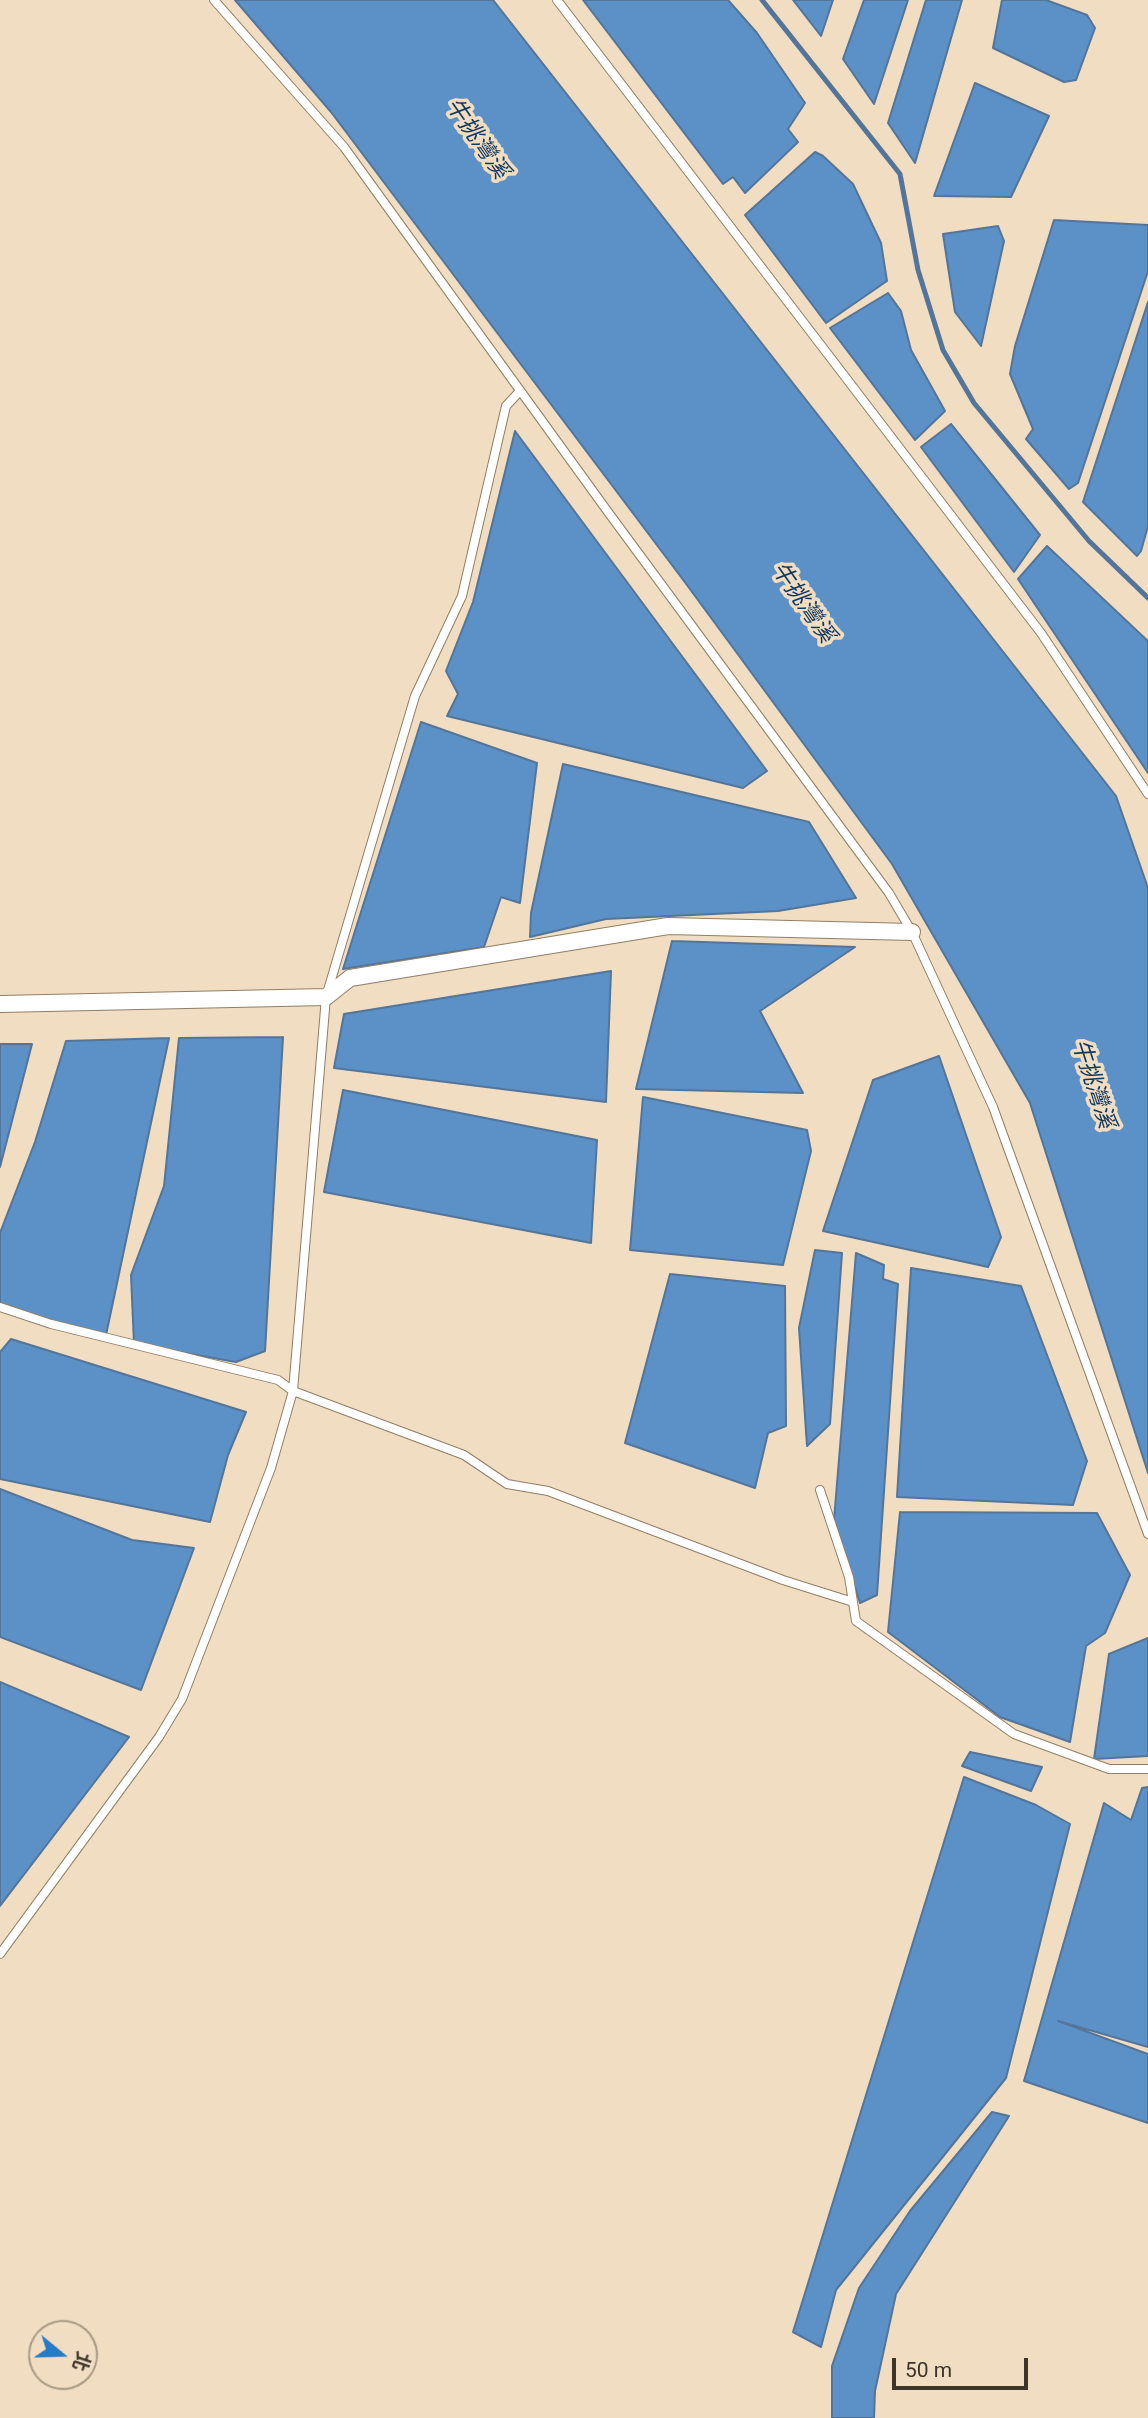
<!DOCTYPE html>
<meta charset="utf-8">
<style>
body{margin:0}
#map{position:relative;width:1148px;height:2418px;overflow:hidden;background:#f0ddc2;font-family:Roboto,"Noto Sans TC",sans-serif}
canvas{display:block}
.north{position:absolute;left:28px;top:2320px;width:70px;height:70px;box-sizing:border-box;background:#f0ddc2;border:2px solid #a89a85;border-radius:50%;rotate:109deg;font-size:19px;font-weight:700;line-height:28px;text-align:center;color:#3d352a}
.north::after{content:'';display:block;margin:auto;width:24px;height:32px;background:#257bc9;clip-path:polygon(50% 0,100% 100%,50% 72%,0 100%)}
.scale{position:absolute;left:892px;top:2358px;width:136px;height:32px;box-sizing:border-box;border:4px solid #3d352a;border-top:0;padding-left:9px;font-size:21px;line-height:24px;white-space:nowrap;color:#3d352a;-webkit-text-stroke:5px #f0ddc2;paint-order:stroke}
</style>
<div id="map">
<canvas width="1148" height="2418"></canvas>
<div class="north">北</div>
<div class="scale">50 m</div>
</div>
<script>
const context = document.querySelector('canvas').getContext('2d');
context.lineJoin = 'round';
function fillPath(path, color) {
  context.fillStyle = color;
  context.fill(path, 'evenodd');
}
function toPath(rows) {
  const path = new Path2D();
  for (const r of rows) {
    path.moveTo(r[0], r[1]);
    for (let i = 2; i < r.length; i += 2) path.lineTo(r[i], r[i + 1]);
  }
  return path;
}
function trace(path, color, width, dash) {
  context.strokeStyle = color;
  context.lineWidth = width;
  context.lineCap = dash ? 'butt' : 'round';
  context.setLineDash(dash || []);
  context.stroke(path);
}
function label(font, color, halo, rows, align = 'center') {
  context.font = font + ' Roboto,"Noto Sans TC",sans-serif';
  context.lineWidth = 7;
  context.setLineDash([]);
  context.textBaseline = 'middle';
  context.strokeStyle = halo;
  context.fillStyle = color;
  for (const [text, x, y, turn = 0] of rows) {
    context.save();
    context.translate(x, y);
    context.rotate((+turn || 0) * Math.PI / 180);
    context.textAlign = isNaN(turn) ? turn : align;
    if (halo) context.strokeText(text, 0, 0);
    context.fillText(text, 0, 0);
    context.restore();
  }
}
const water = toPath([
 [235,0,493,0,1116,796,1148,888,1148,1473,1030,1103,892,864,684,581,331,112,235,0],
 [583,0,728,0,757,33,805,103,788,129,798,142,745,193,733,177,723,184,583,0],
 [793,0,833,0,821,36,793,0],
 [864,0,908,0,874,104,843,59,864,0],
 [926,0,962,0,915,163,888,123,926,0],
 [1002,0,1046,0,1087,15,1095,28,1076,80,1064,82,993,48,1002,0],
 [975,83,1049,116,1011,197,934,196,975,83],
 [815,152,823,156,853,184,881,243,887,281,826,323,745,215,815,152],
 [1054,220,1148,225,1148,271,1078,483,1069,489,1026,439,1033,429,1010,374,1015,346,1054,220],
 [998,226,1004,241,981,346,955,312,943,234,998,226],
 [888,293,901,311,911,350,945,411,915,440,830,328,888,293],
 [1148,302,1148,526,1141,551,1137,556,1083,502,1148,302],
 [951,424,1040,535,1014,572,921,447,951,424],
 [515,431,767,771,743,788,447,716,458,694,446,671,473,602,515,431],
 [1047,546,1148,641,1148,773,1018,579,1047,546],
 [421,722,537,763,520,903,501,897,484,947,343,969,421,722],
 [563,764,809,822,856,898,778,911,606,919,530,937,531,913,563,764],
 [672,941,855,947,760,1011,803,1093,636,1089,672,941],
 [611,971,606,1102,334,1068,344,1014,611,971],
 [283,1037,265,1351,236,1362,134,1344,131,1275,164,1186,179,1038,283,1037],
 [169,1038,106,1335,0,1309,0,1233,35,1142,66,1041,169,1038],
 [0,1044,32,1044,0,1167,0,1044],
 [939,1056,1001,1237,988,1267,823,1231,873,1080,939,1056],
 [343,1090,597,1140,591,1243,324,1192,343,1090],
 [643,1097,807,1130,811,1151,783,1265,630,1250,643,1097],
 [815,1250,842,1253,830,1424,807,1446,799,1328,815,1250],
 [856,1253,884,1265,883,1279,898,1284,877,1595,860,1603,834,1520,856,1253],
 [911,1268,1021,1286,1087,1461,1073,1505,897,1497,911,1268],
 [670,1274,785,1286,786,1426,768,1433,755,1488,625,1443,670,1274],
 [11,1339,246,1412,228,1455,210,1522,0,1479,0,1352,11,1339],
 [0,1489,132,1540,194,1548,141,1690,0,1637,0,1489],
 [900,1512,1097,1513,1130,1575,1105,1633,1086,1646,1070,1742,1000,1717,888,1632,900,1512],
 [1148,1638,1148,1756,1094,1759,1109,1654,1148,1638],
 [0,1682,129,1737,0,1906,0,1682],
 [970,1752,1042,1767,1031,1791,962,1766,970,1752],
 [964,1777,1036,1805,1070,1824,1006,2078,836,2290,821,2347,793,2332,964,1777],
 [1148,1787,1148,2047,1058,2021,1148,2054,1148,2123,1024,2081,1104,1803,1131,1820,1142,1788,1148,1787],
 [992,2112,1009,2116,896,2294,875,2391,874,2418,832,2418,832,2366,859,2288,910,2211,992,2112]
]);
fillPath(water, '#5c91c8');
trace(water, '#537599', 2);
trace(toPath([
 [762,0,900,174,918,270,943,350,974,403,1089,541,1148,598]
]), '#537599', 5);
const service = toPath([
 [214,0,344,147,608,512,889,893,912,932,993,1107,1148,1534],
 [557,0,1041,633,1148,794],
 [0,1307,51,1324,278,1380,293,1391,464,1455,507,1484,548,1491,783,1580,853,1602],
 [820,1490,849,1577,856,1621,1014,1734,1109,1769,1148,1769],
 [0,1954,159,1737,182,1699,271,1468,293,1391,326,997,415,696,462,596,506,406,520,391]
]);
const minor = toPath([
 [0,1004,326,997,350,978,668,926,912,932]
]);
trace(service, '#907f66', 10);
trace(minor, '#907f66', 18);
trace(service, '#fff', 8);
trace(minor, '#fff', 16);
label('italic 23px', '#11385e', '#f0ddc2', [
 ["牛挑灣溪",476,139,55],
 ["牛挑灣溪",802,603,55],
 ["牛挑灣溪",1092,1084,72]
]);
</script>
